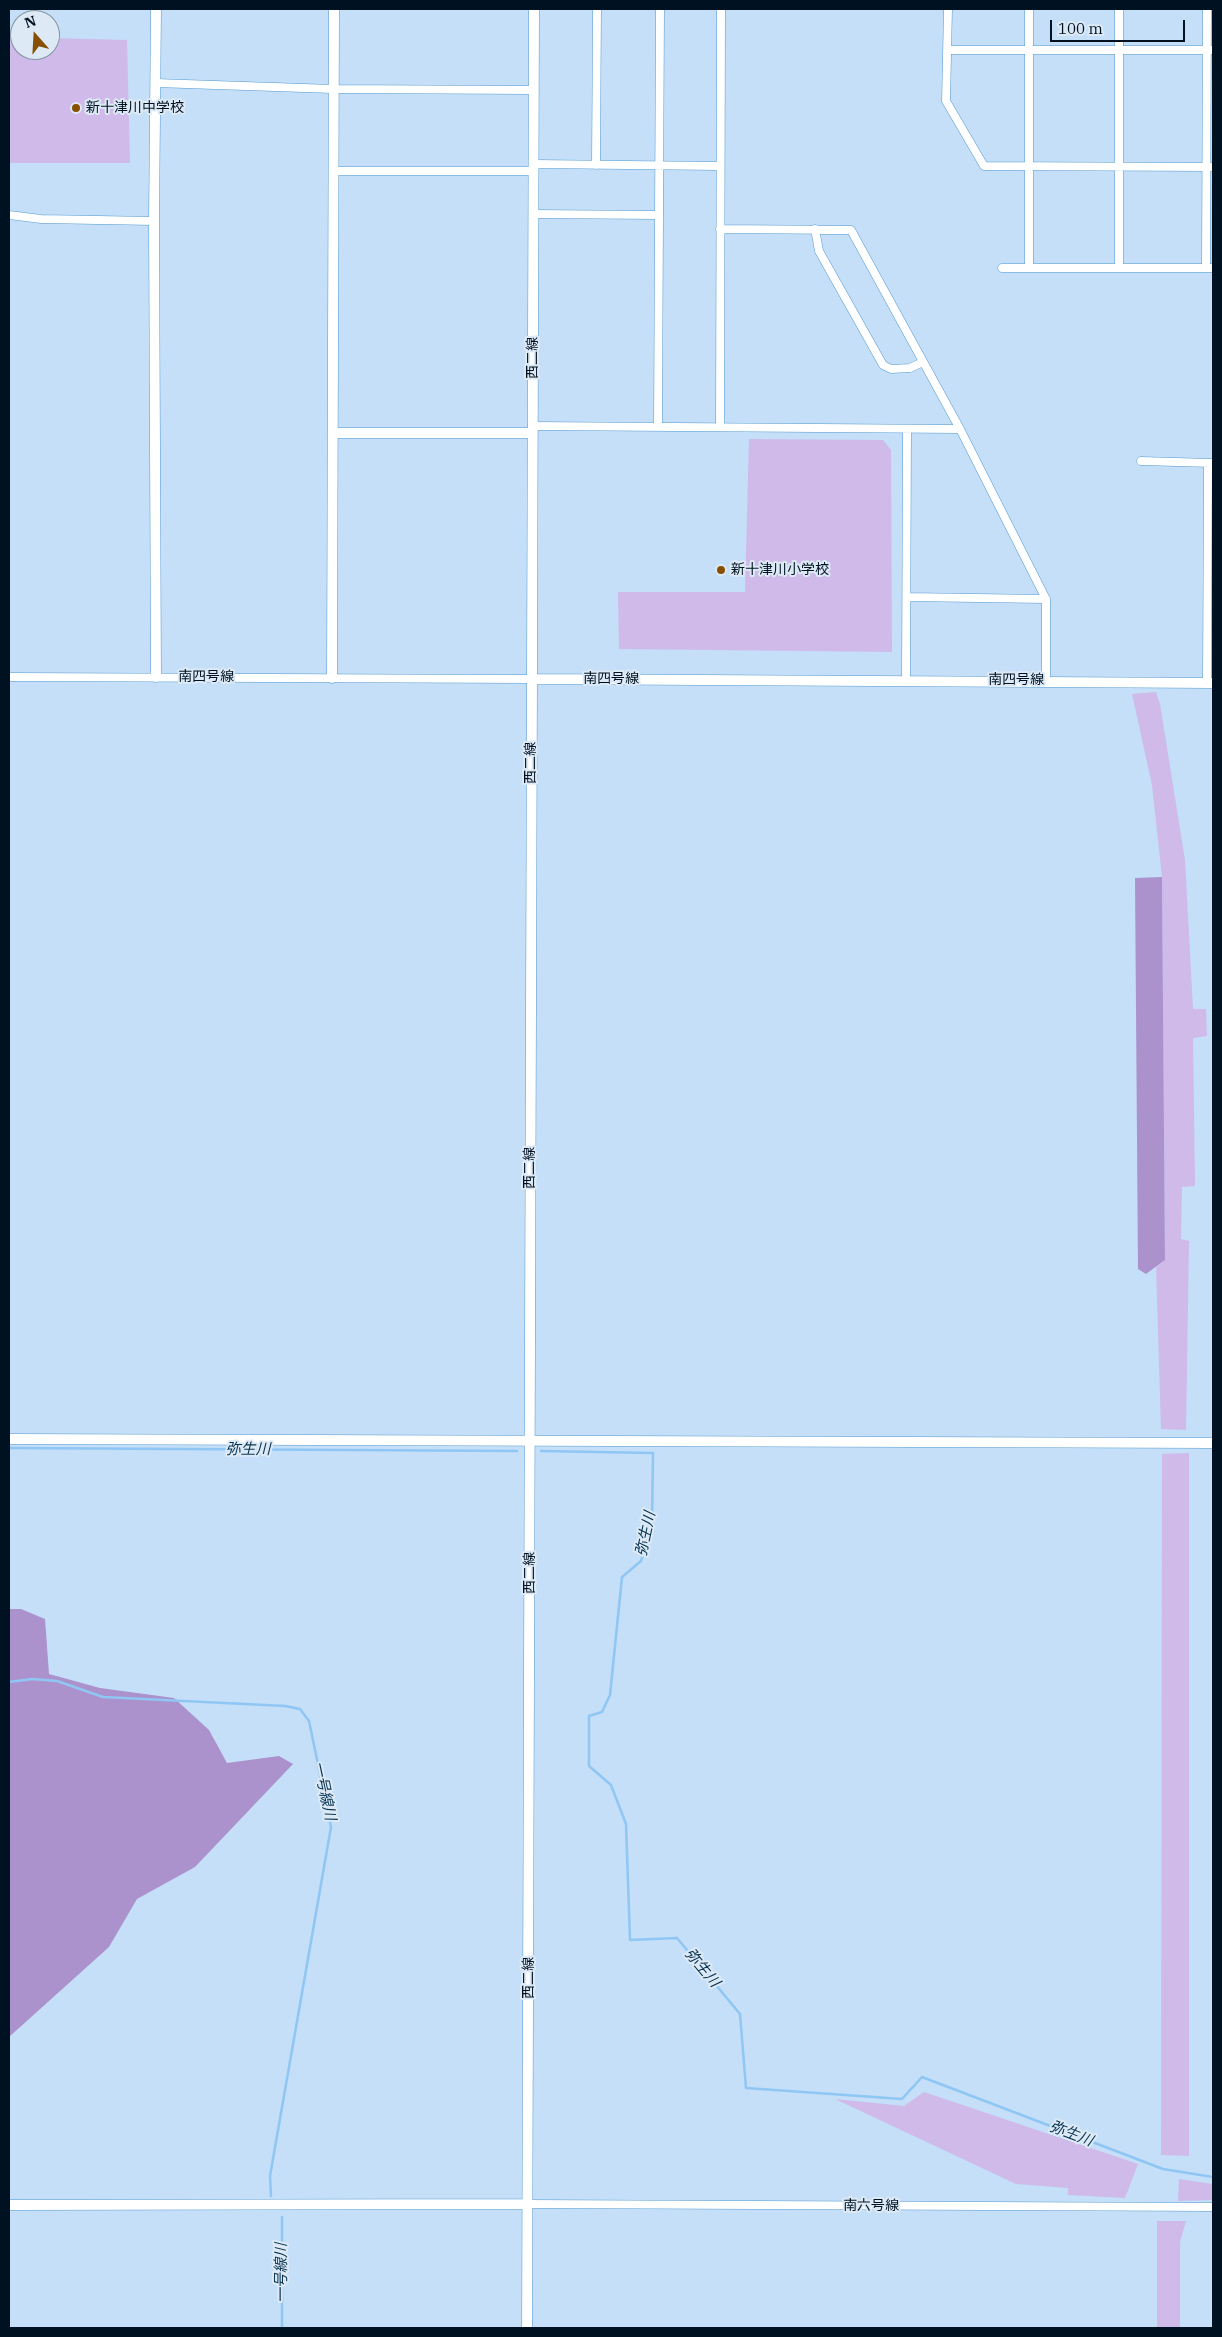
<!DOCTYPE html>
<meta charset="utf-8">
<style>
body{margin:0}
#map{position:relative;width:1222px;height:2337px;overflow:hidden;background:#c4dff7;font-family:"IBM Plex Serif",serif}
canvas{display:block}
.frame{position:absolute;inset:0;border:10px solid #001222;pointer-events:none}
.north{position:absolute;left:10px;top:10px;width:50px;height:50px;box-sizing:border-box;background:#ddeaf6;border:1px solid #8594a1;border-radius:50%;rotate:341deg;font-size:14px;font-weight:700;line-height:20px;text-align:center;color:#001222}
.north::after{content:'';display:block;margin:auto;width:18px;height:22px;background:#874f00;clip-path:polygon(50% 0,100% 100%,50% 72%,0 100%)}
.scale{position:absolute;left:1050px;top:20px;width:135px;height:22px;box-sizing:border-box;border:2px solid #001222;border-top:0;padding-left:6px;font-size:15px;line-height:18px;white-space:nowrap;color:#001222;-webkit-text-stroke:4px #ddeaf6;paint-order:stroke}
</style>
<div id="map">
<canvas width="1222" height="2337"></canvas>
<div class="frame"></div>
<div class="north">N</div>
<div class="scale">100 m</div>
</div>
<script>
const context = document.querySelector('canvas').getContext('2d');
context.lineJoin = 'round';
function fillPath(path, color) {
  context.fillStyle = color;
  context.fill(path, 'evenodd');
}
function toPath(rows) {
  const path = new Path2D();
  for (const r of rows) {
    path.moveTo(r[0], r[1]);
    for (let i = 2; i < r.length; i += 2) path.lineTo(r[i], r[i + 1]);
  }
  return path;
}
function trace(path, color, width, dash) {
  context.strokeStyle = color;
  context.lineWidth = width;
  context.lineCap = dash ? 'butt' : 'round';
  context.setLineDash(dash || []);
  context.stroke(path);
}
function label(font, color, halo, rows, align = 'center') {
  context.font = font + ' "IBM Plex Serif","Noto Sans JP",serif';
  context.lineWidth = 4;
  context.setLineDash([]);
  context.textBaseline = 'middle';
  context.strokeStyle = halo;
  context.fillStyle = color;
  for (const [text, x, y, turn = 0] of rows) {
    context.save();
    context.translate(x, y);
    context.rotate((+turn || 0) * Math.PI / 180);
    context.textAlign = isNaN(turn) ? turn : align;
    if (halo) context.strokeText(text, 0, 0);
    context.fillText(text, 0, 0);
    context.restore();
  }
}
fillPath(toPath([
 [9,37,20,38,20,50,50,50,50,38,127,40,130,163,9,163],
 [749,439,883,440,891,450,892,652,619,649,618,592,745,592],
 [1156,692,1160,704,1185,860,1193,1009,1206,1009,1207,1036,1193,1038,1195,1186,1182,1187,1181,1239,1189,1241,1186,1430,1161,1429,1156,1267,1165,1260,1162,877,1152,785,1132,694],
 [1189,1453,1189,2156,1161,2155,1162,1454],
 [924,2092,1138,2164,1125,2198,1068,2195,1068,2188,1016,2184,835,2099,904,2106],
 [1179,2179,1213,2184,1213,2200,1178,2201],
 [1157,2221,1186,2221,1180,2242,1180,2328,1157,2328]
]), '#cfbaea');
fillPath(toPath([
 [1162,877,1165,1260,1146,1274,1138,1269,1135,878],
 [9,1609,21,1609,45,1619,49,1674,100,1688,174,1698,209,1730,227,1763,279,1756,293,1764,195,1867,137,1899,109,1947,9,2037]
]), '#ac92cc');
trace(toPath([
 [9,1448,517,1451],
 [541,1451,653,1453,652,1521,641,1561,622,1577,610,1695,602,1712,589,1716,589,1766,611,1785,626,1824,630,1940,677,1938,740,2014,746,2088,902,2099,922,2077,1163,2169,1213,2177],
 [9,1682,32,1679,57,1681,103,1697,285,1706,300,1709,309,1721,331,1827,270,2176,271,2196],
 [282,2328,282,2217]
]), '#8fc6f4', 2.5);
const minor = toPath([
 [948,9,946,101,984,166,1213,167],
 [948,50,1213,50],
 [156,83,333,89,533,90],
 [534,164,719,166],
 [596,165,597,9],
 [334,171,533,171],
 [533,214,658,215],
 [9,215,41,219,154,221],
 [720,229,851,230,960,429,1046,599,1046,680],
 [815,229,819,251,883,365,891,369,910,368,923,362],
 [1029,267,1029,9],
 [1002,268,1213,268],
 [1119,268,1119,9],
 [1206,268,1207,9],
 [658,425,660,9],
 [532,426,960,429],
 [720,427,721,9],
 [1141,461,1211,463],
 [907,597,1046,599],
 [9,677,531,679],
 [906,679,907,429],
 [1207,683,1208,463],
 [528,2204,1213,2207]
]);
const tertiary = toPath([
 [156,9,154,221,156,677],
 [333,433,532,433],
 [332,678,334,9],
 [531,679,1213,683],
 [9,1439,1213,1443],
 [9,2205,528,2204],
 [527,2328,534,9]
]);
trace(minor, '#5399d1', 9);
trace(tertiary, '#5399d1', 11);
trace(minor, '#fff', 8);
trace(tertiary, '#fff', 10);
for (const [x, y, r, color] of [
 [76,108,5,"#874f00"],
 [721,570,5,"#874f00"]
]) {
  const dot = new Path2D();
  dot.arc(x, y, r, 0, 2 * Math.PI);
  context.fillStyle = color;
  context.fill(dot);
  trace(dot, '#ddeaf6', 2);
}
label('14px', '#001222', '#ddeaf6', [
 ["新十津川中学校",86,108],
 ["新十津川小学校",731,570]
], 'left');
label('14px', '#001222', '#ddeaf6', [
 ["西二線",533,358,-90],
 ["南四号線",206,677],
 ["南四号線",611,679],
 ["南四号線",1016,680],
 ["西二線",531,763,-90],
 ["西二線",530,1168,-90],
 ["西二線",530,1573,-90],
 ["西二線",529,1978,-90],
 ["南六号線",871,2206]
]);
label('italic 15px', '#073351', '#ddeaf6', [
 ["弥生川",248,1450],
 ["弥生川",646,1534,-78],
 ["一号線川",324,1791,78],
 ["弥生川",702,1968,50],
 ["弥生川",1071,2134,21],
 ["一号線川",282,2273,-90]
]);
</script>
